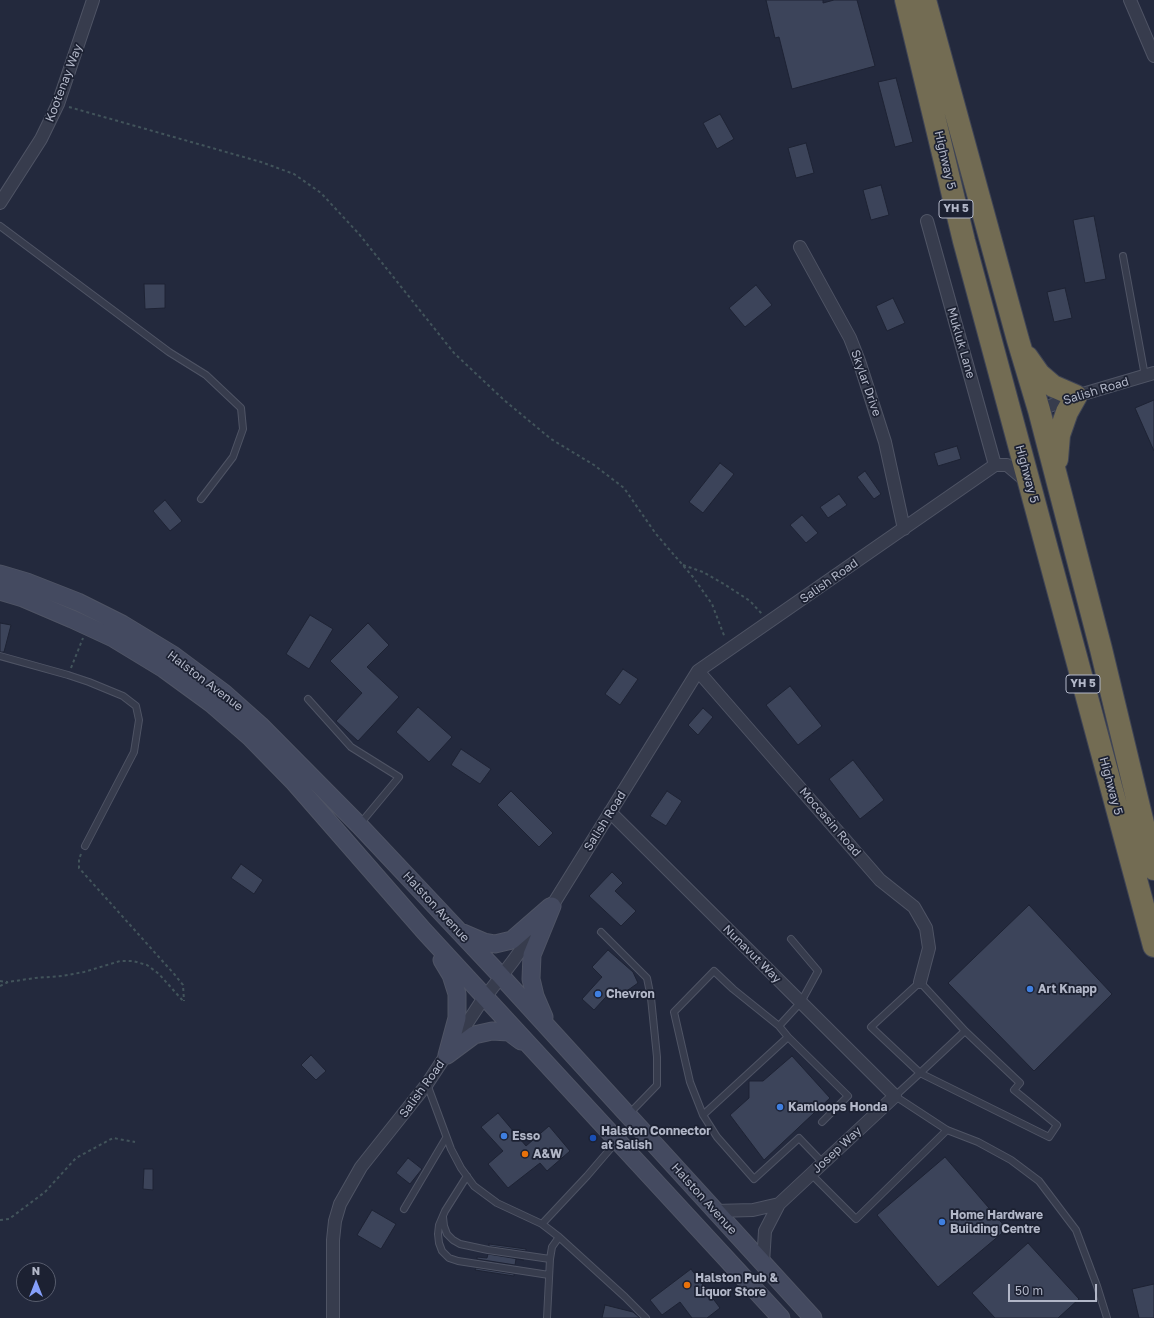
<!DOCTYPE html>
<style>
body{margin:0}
#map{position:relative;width:1154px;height:1318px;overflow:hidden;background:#23293d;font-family:"Golos Text",sans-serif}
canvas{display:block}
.north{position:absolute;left:16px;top:1262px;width:40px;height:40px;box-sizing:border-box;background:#1c2132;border:1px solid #585d6e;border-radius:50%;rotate:0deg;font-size:11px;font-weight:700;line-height:16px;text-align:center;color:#b2b7c8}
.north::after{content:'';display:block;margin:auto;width:14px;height:18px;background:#859ffa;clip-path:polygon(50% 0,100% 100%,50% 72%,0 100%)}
.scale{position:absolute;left:1008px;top:1284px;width:89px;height:18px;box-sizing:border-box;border:2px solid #b2b7c8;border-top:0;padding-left:5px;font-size:12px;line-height:14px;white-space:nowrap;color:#b2b7c8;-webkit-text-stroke:3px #1c2132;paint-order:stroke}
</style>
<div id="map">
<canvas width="1154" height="1318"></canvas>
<div class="north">N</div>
<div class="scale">50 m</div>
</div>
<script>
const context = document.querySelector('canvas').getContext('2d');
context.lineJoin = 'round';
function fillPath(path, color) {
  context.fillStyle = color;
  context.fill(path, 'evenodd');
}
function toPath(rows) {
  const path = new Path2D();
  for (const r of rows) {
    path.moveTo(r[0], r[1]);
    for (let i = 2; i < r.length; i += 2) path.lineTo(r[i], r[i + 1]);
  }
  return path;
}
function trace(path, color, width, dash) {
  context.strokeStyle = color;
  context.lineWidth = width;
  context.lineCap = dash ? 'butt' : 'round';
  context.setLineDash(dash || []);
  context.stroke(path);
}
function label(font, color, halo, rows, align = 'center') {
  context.font = font + ' "Golos Text",sans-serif';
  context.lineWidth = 3.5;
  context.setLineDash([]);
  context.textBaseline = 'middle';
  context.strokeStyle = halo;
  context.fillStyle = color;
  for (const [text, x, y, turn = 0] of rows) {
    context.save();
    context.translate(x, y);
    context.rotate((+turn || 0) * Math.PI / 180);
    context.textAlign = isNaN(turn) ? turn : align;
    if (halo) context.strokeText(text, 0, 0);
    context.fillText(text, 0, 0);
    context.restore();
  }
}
const building = toPath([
 [766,0,823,0,823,3,834,0,857,0,875,66,792,89,779,37,775,38,766,0],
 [896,78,913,142,895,147,878,82,896,78],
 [720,114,734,139,717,149,703,123,720,114],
 [806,143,814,173,796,178,788,148,806,143],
 [881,185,889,215,871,220,863,190,881,185],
 [1094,216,1106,279,1085,283,1073,220,1094,216],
 [144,284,165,284,165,308,145,309,144,284],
 [756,285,772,305,745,327,729,308,756,285],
 [1065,288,1072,318,1054,322,1047,292,1065,288],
 [893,298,905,323,887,331,876,306,893,298],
 [1154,400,1154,451,1135,408,1154,400],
 [957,446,961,459,938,466,934,453,957,446],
 [720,463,734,474,703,513,689,502,720,463],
 [865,471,881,494,874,499,857,477,865,471],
 [839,494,847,505,828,518,820,507,839,494],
 [165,500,182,521,170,531,153,511,165,500],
 [802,515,818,533,806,543,790,525,802,515],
 [310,615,333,629,309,669,286,654,310,615],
 [0,623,11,625,4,652,0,652,0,623],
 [368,623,389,645,367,667,399,697,358,741,336,721,362,693,330,661,368,623],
 [623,669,638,679,620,705,605,694,623,669],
 [790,686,822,726,798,745,766,705,790,686],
 [418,707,452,737,429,762,396,732,418,707],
 [703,708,713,717,698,735,688,725,703,708],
 [461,749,491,769,480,784,451,765,461,749],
 [853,760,884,800,860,819,829,779,853,760],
 [511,791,553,833,539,847,497,805,511,791],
 [667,791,682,801,666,826,650,816,667,791],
 [241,864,263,880,254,894,231,878,241,864],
 [612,872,623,883,615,891,636,911,621,926,589,896,612,872],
 [1029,905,1112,994,1034,1071,948,983,1029,905],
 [608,950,633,972,638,983,621,995,614,988,594,1010,582,999,602,977,592,967,608,950],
 [311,1055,326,1071,316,1080,301,1065,311,1055],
 [792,1056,830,1098,764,1160,730,1115,749,1098,749,1081,763,1081,792,1056],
 [498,1113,526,1146,549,1126,570,1151,547,1171,540,1163,508,1188,488,1164,503,1151,481,1127,498,1113],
 [945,1157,1007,1229,938,1287,877,1215,945,1157],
 [408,1158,422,1169,410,1184,396,1173,408,1158],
 [144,1169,153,1169,153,1190,143,1189,144,1169],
 [372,1210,396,1224,381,1249,357,1235,372,1210],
 [1028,1243,1079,1299,1058,1318,995,1318,972,1293,1028,1243],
 [489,1244,526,1249,526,1251,489,1246,489,1244],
 [488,1254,524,1260,516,1259,515,1265,477,1259,477,1257,487,1258,488,1254],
 [476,1268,514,1274,514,1276,475,1270,476,1268],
 [691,1269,720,1308,707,1318,692,1318,680,1302,662,1315,650,1300,691,1269],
 [1154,1284,1154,1318,1139,1318,1132,1289,1154,1284],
 [605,1305,633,1312,640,1318,602,1318,605,1305]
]);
fillPath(building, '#3c445a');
trace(building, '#1e2334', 1);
const lane = toPath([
 [0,226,169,352,206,375,241,408,243,429,233,457,201,499],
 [1123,256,1145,376],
 [0,656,68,675,89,682,123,696,136,706,139,720,134,752,85,846],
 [308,699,351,747,399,777,360,824],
 [601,932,647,978,651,998,657,1057,657,1085,629,1114],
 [779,1026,733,989,714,971,674,1012,690,1082,703,1115,717,1137,754,1179,799,1138,823,1163],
 [965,1031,1020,1083,1014,1090,1057,1125,1049,1137,920,1073,871,1027,920,982,965,1031,920,1073,895,1096,947,1130,978,1142,1011,1160,1039,1181,1076,1230,1097,1286,1107,1318],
 [788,1037,848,1096,822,1122],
 [427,1084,451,1149,461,1168,474,1186,497,1203,542,1224,587,1176,617,1141],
 [703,1115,788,1037,779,1026,801,1002,818,971,791,939],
 [811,1174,856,1219,947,1130],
 [467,1176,445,1211,439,1225,438,1234,439,1243,442,1251,449,1258,458,1261,549,1275],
 [404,1209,446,1138],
 [443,1217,444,1226,447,1234,453,1240,460,1244,488,1250,550,1259],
 [542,1224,559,1237,625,1297,646,1318],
 [547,1318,550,1259,552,1247,559,1237]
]);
const street = toPath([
 [1130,0,1154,56],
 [0,203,41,139,58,104,93,0],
 [927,221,995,465],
 [800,247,850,338,859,361,885,442,904,529],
 [1039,410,1076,396,1154,373],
 [698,671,880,880,914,907,926,928,929,948,920,982],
 [610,812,895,1096,779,1204,765,1231,763,1263],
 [715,1211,753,1210,779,1204],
 [333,1318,333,1240,335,1221,340,1204,361,1167,427,1084,479,1005,513,961,552,906,698,671,995,465,1007,465,1026,481]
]);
const secondary = toPath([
 [0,574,27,582,78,602,122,624,173,655,224,693,260,725,359,825,501,976,813,1318],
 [0,591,23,598,72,619,113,638,164,669,212,704,250,737,293,781,424,931,781,1318],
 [463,933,484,942,495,944,512,940,550,907],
 [442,960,451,975,457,994,457,1018,447,1055],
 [544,1017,535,996,531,979,532,955,552,906],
 [447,1055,474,1035,492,1031,509,1032,521,1041]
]);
const highway = toPath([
 [906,0,964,241,1154,946],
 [925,0,1018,340,1039,410,1101,649,1154,869],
 [1027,357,1039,374,1053,386,1076,396,1067,412,1059,435,1057,459]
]);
trace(lane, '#4f5465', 8);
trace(street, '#4f5465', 14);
trace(secondary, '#4f5465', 19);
trace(highway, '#3f4455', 24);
trace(toPath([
 [69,107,261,162,294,174,321,193,359,234,454,353,504,400,551,439,594,465,624,488,656,534,693,577,712,604,725,638],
 [683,565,703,572,724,584,750,601,762,614],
 [71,668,83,638],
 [81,854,79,859,79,868,175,975,183,985,184,1001],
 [0,981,7,982],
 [0,986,8,982,35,978,62,976,84,972,120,961,133,961,147,965,159,974,184,1002],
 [0,1220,9,1219,45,1192,76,1158,113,1138,135,1142]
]), '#42545b', 2, [3, 3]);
trace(lane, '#373c4d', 6);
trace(street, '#373c4d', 12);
trace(secondary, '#444a60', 17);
trace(highway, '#736c53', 22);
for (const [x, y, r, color] of [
 [1030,989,4,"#3f7fe0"],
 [598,994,4,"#3f7fe0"],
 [780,1107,4,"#3f7fe0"],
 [504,1136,4,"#3f7fe0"],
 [593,1138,4,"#1a4fb4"],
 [525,1154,4,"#e8710a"],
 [942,1222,4,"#3f7fe0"],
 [687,1285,4,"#e8710a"]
]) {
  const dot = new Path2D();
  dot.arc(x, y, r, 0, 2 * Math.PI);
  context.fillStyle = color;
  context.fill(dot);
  trace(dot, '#1c2132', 1.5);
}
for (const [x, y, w] of [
 [956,209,34],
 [1083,684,34]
]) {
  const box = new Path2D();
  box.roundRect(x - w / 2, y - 9, w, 18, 3);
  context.fillStyle = '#1c2132';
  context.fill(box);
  trace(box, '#b2b7c8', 1);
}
label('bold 11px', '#b2b7c8', null, [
 ["YH 5",956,209],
 ["YH 5",1083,684]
]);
label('12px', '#b2b7c8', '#1c2132', [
 ["Kootenay Way",64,83,-69],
 ["Highway 5",945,160,77],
 ["Mukluk Lane",961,343,74],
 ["Skylar Drive",866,383,71],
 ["Salish Road",1096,391,-17],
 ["Highway 5",1027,474,75],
 ["Salish Road",829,581,-35],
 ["Halston Avenue",205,681,37],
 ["Highway 5",1111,786,75],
 ["Salish Road",605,821,-58],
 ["Moccasin Road",830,822,49],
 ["Halston Avenue",436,907,47],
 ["Nunavut Way",752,954,45],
 ["Salish Road",422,1089,-54],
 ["Josep Way",837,1150,-43],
 ["Halston Avenue",704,1199,48]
]);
label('bold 12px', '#b2b7c8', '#1c2132', [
 ["Art Knapp",1038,989],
 ["Chevron",606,994],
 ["Kamloops Honda",788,1107],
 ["Halston Connector",601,1131],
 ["at Salish",601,1145],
 ["Esso",512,1136],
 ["A&W",533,1154],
 ["Home Hardware",950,1215],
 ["Building Centre",950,1229],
 ["Halston Pub &",695,1278],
 ["Liquor Store",695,1292]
], 'left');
</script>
